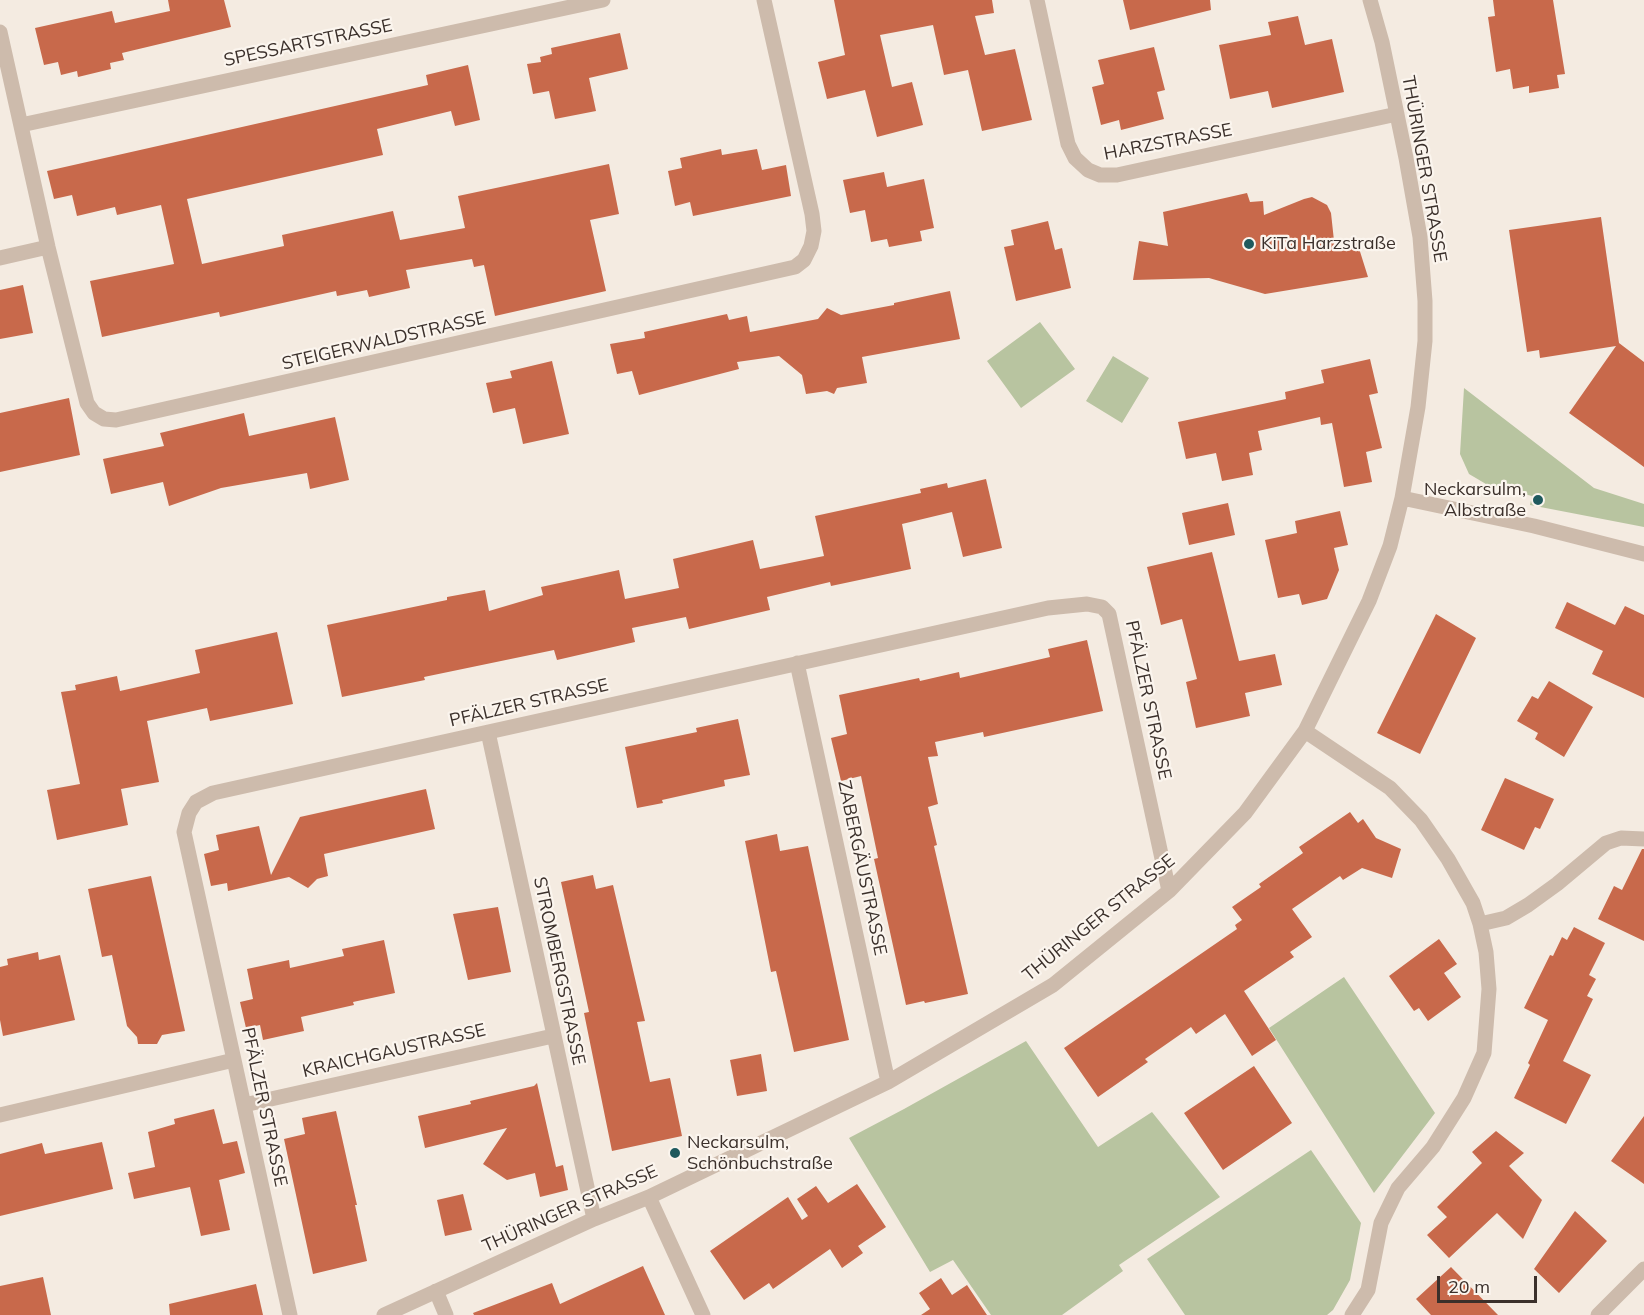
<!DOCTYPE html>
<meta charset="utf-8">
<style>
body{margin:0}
#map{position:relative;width:1644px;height:1315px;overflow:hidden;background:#f4ebe1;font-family:Mulish,sans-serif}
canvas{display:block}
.scale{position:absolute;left:1437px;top:1276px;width:100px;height:27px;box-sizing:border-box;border:3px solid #3b302b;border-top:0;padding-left:8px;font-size:18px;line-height:21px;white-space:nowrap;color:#3b302b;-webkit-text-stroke:4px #fbf5ee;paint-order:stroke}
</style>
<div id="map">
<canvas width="1644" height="1315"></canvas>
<div class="scale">20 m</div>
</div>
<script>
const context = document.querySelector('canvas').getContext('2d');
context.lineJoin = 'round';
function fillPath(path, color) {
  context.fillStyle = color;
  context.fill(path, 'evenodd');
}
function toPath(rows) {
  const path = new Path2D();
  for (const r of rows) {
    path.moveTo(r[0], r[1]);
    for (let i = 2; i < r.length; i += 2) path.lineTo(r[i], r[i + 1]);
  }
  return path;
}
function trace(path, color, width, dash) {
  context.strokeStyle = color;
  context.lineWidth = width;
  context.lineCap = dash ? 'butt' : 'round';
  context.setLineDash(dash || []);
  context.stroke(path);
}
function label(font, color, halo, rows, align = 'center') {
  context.font = font + ' Mulish,sans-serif';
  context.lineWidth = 4.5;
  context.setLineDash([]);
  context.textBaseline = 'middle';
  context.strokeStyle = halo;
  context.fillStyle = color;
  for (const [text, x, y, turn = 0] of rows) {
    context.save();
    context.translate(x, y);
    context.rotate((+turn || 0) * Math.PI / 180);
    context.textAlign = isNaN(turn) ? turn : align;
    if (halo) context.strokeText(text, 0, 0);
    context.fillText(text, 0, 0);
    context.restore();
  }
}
fillPath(toPath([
 [1040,322,1075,369,1021,408,987,361],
 [1113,356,1149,378,1122,423,1086,401],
 [1464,388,1594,488,1644,504,1644,527,1530,505,1532,496,1486,484,1469,474,1460,454],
 [1344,977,1435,1113,1374,1193,1269,1028],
 [1026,1041,1098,1147,1152,1112,1220,1197,1119,1265,1123,1271,1062,1315,991,1315,953,1260,930,1272,849,1138,904,1109],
 [1311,1150,1361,1223,1350,1280,1333,1310,1327,1315,1185,1315,1147,1259]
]), '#b8c4a0');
fillPath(toPath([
 [168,0,224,0,231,27,122,53,124,60,110,63,111,69,78,77,77,71,61,75,58,62,44,65,35,28,112,11,115,23,170,11],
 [834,0,992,0,994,13,975,16,985,55,1015,49,1032,120,982,131,968,70,944,75,933,25,880,35,892,87,912,82,923,125,877,137,865,90,827,99,818,62,845,55],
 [1123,0,1210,0,1211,10,1130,30],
 [1493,0,1553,0,1565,74,1557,75,1559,88,1529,93,1529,86,1513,89,1510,69,1496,72,1488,17,1495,16],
 [1298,16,1305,45,1332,39,1344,92,1272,108,1268,91,1230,99,1219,45,1271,35,1268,22],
 [620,33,628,69,589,78,596,111,555,119,549,91,533,94,527,64,541,62,540,57,552,54,551,48],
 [1154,47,1165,90,1157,92,1164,119,1121,130,1119,120,1101,125,1092,87,1104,84,1098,60],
 [468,65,480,120,455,126,451,111,377,129,383,155,187,199,202,264,284,246,282,235,393,211,400,240,465,228,458,196,609,164,619,214,590,220,606,291,495,316,484,265,474,267,472,259,406,270,410,288,369,297,367,290,337,296,336,291,220,317,219,312,102,337,90,281,174,264,161,205,117,215,115,207,77,216,72,195,54,199,47,171,428,85,426,75],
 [721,149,722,155,757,149,762,170,786,165,791,196,693,216,690,202,675,206,668,171,682,168,680,158],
 [884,172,887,187,924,179,934,228,920,231,922,241,889,247,887,239,871,242,865,210,850,213,843,180],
 [1247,193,1250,202,1263,201,1264,215,1304,199,1312,197,1327,205,1331,213,1335,250,1357,242,1368,277,1265,294,1209,278,1133,280,1139,241,1168,246,1163,212],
 [1601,217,1619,343,1644,362,1644,467,1569,413,1616,346,1540,358,1539,350,1527,352,1509,230],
 [1048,221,1055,250,1062,248,1071,288,1016,301,1004,247,1014,245,1011,230],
 [23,285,33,333,0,339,0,290],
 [950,291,960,339,862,357,867,383,837,388,834,394,827,391,806,394,802,375,779,356,737,362,739,369,639,395,632,371,617,374,610,344,645,338,644,332,727,314,729,320,747,316,750,332,818,319,827,308,841,315,894,305,894,303],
 [1370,359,1378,393,1369,395,1382,448,1366,452,1372,482,1344,487,1332,423,1321,425,1320,417,1258,431,1262,450,1249,453,1253,475,1222,481,1216,453,1186,459,1178,422,1286,399,1285,392,1324,383,1321,370],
 [552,361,569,434,523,444,515,408,493,413,486,383,512,378,510,371],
 [69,398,80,455,0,472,0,413],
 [244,413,249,436,335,417,349,480,310,489,307,473,221,488,169,506,163,482,111,494,103,459,164,446,160,433],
 [986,479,1002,548,963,557,952,512,902,524,911,569,831,586,830,582,767,597,770,610,689,629,686,617,632,628,635,642,557,660,554,650,424,677,425,680,342,697,327,625,447,600,447,597,485,590,489,611,543,595,541,587,619,570,625,599,679,588,673,559,753,540,760,569,824,556,815,516,921,493,920,489,947,483,948,488],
 [1228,503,1235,535,1189,545,1182,513],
 [1340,511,1348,545,1334,548,1339,570,1327,599,1302,605,1299,594,1278,598,1265,540,1297,533,1295,521],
 [1212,552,1239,661,1275,654,1282,685,1245,693,1250,716,1196,728,1186,682,1197,679,1182,619,1161,625,1147,567],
 [1567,602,1615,625,1625,606,1644,615,1644,698,1592,674,1603,651,1555,628],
 [1436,614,1476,638,1420,754,1377,733],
 [277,632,293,704,210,721,207,708,147,721,159,782,121,789,128,825,57,840,47,790,80,784,61,692,76,690,75,685,117,676,120,691,200,673,195,650],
 [1087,640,1103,711,984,737,983,732,935,742,938,756,928,757,938,804,928,807,937,845,934,846,968,994,925,1003,924,1001,906,1005,874,859,878,858,861,776,841,781,831,738,847,734,839,695,919,678,920,681,959,672,960,678,1050,657,1048,649],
 [1549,681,1593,707,1564,757,1535,739,1538,733,1517,721,1532,696,1538,699],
 [738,719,750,775,724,780,725,786,662,800,663,803,637,808,625,747,697,732,696,728],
 [1505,778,1554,799,1540,829,1535,827,1524,850,1481,830],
 [426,789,435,829,324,854,328,876,317,879,308,888,289,877,228,891,227,883,211,886,204,854,219,850,216,835,259,826,271,875,300,817],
 [1350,812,1358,823,1363,819,1376,838,1401,849,1392,878,1362,868,1343,880,1340,876,1292,909,1312,937,1290,952,1294,957,1244,991,1276,1040,1252,1056,1225,1014,1196,1034,1191,1027,1145,1059,1148,1062,1098,1097,1064,1048,1237,929,1235,925,1242,920,1232,907,1261,887,1259,884,1303,853,1299,847],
 [777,834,780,851,808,846,849,1040,794,1052,776,971,771,972,745,841],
 [1642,849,1644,849,1644,941,1598,919,1614,886,1622,890],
 [593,875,596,889,613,885,645,1021,637,1022,650,1082,670,1078,682,1136,612,1151,584,1013,589,1012,561,882],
 [151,876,185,1031,162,1035,157,1044,138,1044,137,1037,127,1026,112,955,102,957,88,889],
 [498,907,511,972,468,980,453,914],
 [1574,927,1605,943,1589,975,1596,979,1587,996,1593,999,1563,1061,1591,1075,1566,1124,1514,1098,1530,1065,1528,1063,1548,1020,1524,1008,1550,955,1553,956,1562,937,1567,940],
 [1439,939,1457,964,1444,973,1461,997,1428,1021,1419,1008,1414,1011,1389,976],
 [384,940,395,993,353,1002,354,1005,301,1017,304,1031,263,1040,260,1025,246,1028,240,1002,253,999,247,969,289,960,290,968,344,956,342,949],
 [38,952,39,960,60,955,75,1020,3,1036,0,1020,0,967,8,965,7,959],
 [761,1054,767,1091,737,1096,730,1060],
 [1254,1066,1292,1123,1223,1170,1184,1113],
 [537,1083,556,1167,563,1165,568,1190,540,1197,535,1173,507,1180,483,1164,507,1128,425,1148,418,1116,471,1104,470,1101,534,1086],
 [214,1109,223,1144,237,1141,245,1173,219,1180,230,1230,201,1236,190,1187,134,1199,128,1173,155,1167,148,1132,175,1124,174,1119],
 [336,1111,357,1205,355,1205,367,1261,313,1274,284,1139,305,1134,302,1118],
 [1644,1116,1644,1184,1611,1161],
 [1496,1131,1524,1153,1509,1166,1542,1200,1523,1239,1497,1213,1449,1258,1427,1235,1447,1217,1437,1207,1482,1163,1472,1152],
 [102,1142,113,1189,0,1216,0,1154,42,1143,45,1154],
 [857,1184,886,1227,858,1246,863,1253,842,1268,830,1249,773,1289,769,1283,744,1300,710,1251,788,1197,802,1220,808,1216,797,1199,816,1186,828,1203],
 [463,1194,472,1230,445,1236,437,1200],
 [1575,1211,1607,1241,1559,1293,1534,1269],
 [643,1266,665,1315,474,1315,473,1313,552,1283,560,1304],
 [1451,1267,1498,1315,1431,1315,1416,1299],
 [43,1277,51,1315,0,1315,0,1286],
 [941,1278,952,1295,967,1285,987,1315,921,1315,930,1309,919,1293],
 [256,1284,263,1315,170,1315,169,1304]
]), '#c8694b');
trace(toPath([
 [1037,0,1068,144,1075,158,1088,170,1100,175,1117,175,1397,114],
 [0,32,48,247,87,403,94,413,104,419,116,420,795,267,804,260,811,246,814,231,812,214,764,0],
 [21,125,603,0],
 [0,258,48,247],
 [1402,498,1534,526,1644,554],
 [797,663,888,1082],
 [1305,731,1390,788,1421,820,1448,859,1473,903,1480,924,1486,952,1489,989,1484,1053,1464,1098,1433,1147,1398,1188,1381,1223,1368,1290,1352,1315],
 [488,732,594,1219],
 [1480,924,1506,918,1528,905,1557,884,1606,843,1621,838,1644,839],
 [244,1105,553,1036],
 [0,1115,234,1060],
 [649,1197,703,1315],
 [436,1291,446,1315],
 [290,1315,184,832,189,813,196,802,213,793,1048,608,1087,604,1102,607,1109,614,1169,891],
 [384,1315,594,1219,649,1197,888,1082,1053,985,1169,891,1245,813,1305,731,1369,601,1390,546,1402,498,1418,407,1425,341,1425,301,1420,237,1406,158,1382,42,1370,0],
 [1598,1315,1644,1269]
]), '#cdbbac', 15);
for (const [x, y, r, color] of [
 [1249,244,6,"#1f5a5e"],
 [1538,500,6,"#1f5a5e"],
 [675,1153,6,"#1f5a5e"]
]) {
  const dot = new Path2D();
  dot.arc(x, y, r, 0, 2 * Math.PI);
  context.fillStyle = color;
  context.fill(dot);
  trace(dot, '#fbf5ee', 2);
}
label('18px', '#3b302b', '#fbf5ee', [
 ["SPESSARTSTRASSE",308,43,-12],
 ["HARZSTRASSE",1168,142,-11],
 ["THÜRINGER STRASSE",1424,169,80],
 ["STEIGERWALDSTRASSE",384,341,-13],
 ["PFÄLZER STRASSE",1148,700,78],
 ["PFÄLZER STRASSE",529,703,-13],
 ["ZABERGÄUSTRASSE",862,868,78],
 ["THÜRINGER STRASSE",1099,918,-39],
 ["STROMBERGSTRASSE",559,971,78],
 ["KRAICHGAUSTRASSE",394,1051,-13],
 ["PFÄLZER STRASSE",264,1107,78],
 ["THÜRINGER STRASSE",570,1209,-24]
]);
label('18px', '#3b302b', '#fbf5ee', [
 ["KiTa Harzstraße",1261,244],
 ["Neckarsulm,",1526,490,"right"],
 ["Albstraße",1526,511,"right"],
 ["Neckarsulm,",687,1143],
 ["Schönbuchstraße",687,1164]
], 'left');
</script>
